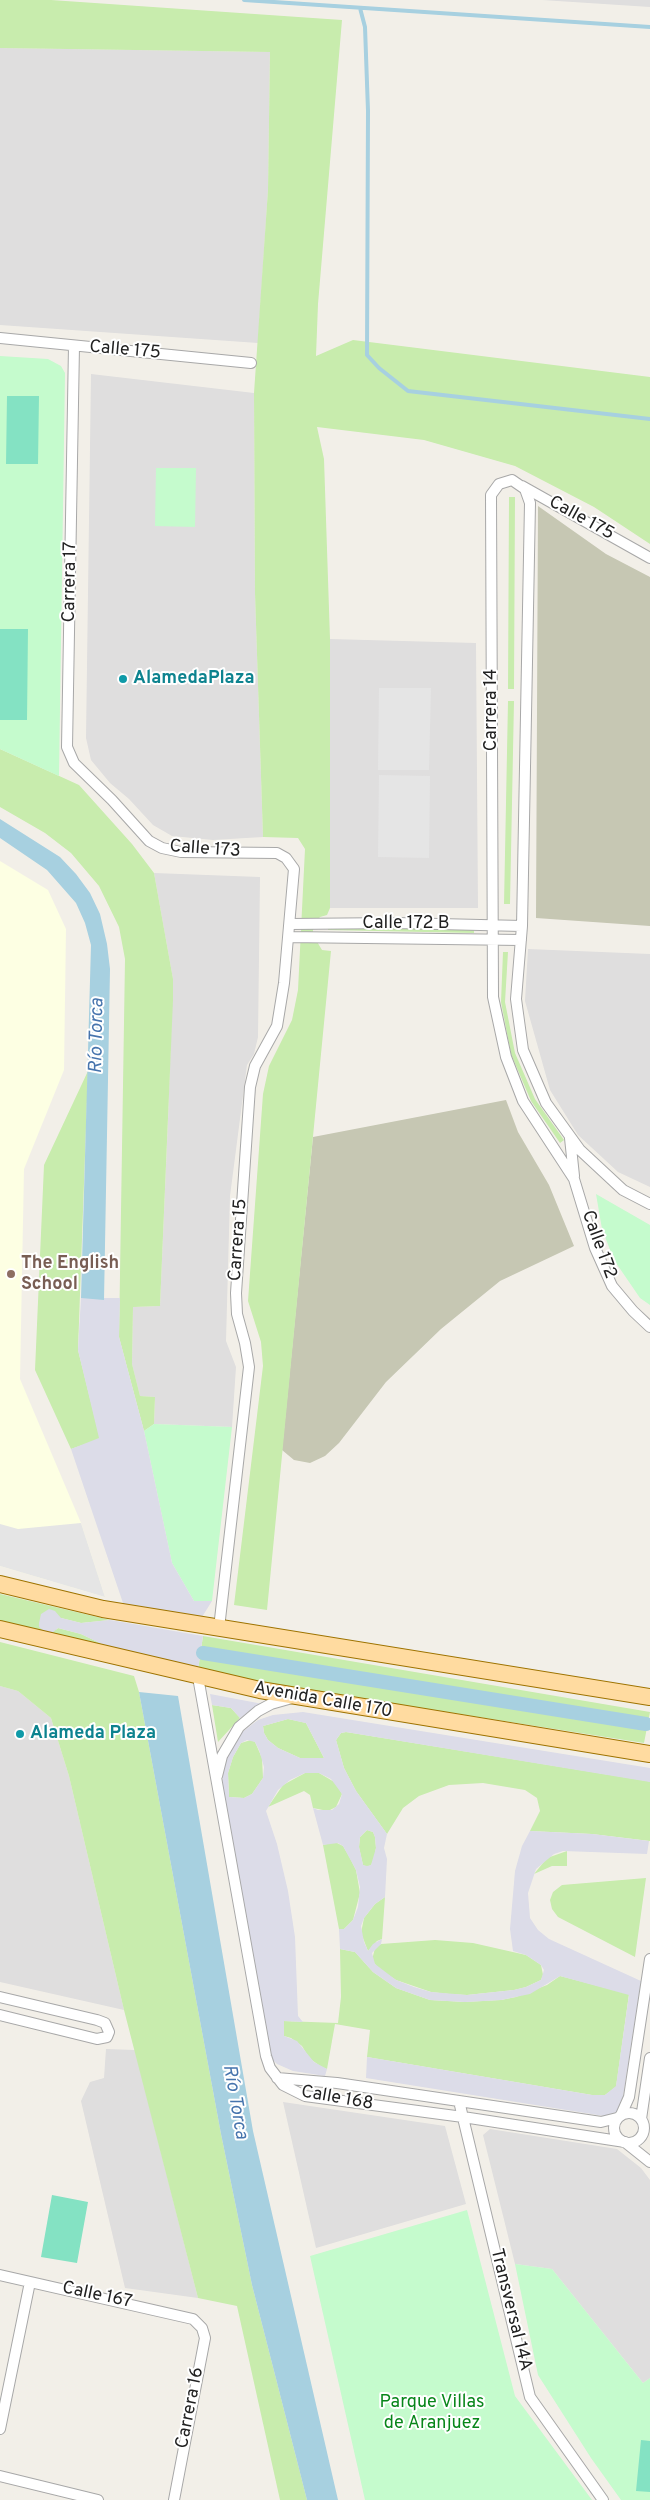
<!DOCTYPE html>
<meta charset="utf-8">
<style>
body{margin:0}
canvas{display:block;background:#f2efe8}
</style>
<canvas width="650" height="2500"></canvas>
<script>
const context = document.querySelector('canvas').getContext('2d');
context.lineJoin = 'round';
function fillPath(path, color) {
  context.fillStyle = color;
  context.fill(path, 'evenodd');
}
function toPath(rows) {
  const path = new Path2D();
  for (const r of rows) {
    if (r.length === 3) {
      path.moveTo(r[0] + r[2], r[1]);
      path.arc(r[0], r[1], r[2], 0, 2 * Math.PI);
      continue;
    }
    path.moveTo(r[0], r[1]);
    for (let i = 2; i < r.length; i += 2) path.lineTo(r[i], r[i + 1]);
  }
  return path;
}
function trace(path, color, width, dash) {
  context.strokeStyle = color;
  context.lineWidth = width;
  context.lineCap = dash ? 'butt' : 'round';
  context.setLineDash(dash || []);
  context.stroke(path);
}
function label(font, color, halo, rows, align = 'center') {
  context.font = font + ' Overpass,sans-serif';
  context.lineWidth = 4;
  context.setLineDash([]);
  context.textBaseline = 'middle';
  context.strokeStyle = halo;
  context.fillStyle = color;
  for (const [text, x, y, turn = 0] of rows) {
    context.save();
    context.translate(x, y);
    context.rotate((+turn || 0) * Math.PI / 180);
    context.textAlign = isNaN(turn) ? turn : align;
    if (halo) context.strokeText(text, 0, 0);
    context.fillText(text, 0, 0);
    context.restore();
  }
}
fillPath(toPath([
 [542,0,650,0,650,7],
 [0,48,270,52,268,190,258,343,0,325],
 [91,374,254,393,255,593,263,837,213,840,172,836,153,825,129,799,110,783,91,760,86,738],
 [330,639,476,643,478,908,330,908],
 [154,873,260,877,258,1037,254,1054,247,1065,230,1196,226,1341,236,1367,232,1427,154,1424,155,1397,140,1396,132,1364,133,1307,160,1306,168,1120,173,979],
 [528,949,650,954,650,1187,618,1172,578,1135,550,1090,525,1001],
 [0,1686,18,1691,51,1718,69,1776,124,2010,0,1982],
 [106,2049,135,2050,198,2298,125,2288,81,2101,90,2082,104,2078],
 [283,2102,445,2126,466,2204,316,2248],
 [490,2129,617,2149,641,2168,650,2180,650,2378,643,2383,552,2269,515,2264,483,2135]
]), '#dfdede');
fillPath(toPath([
 [0,861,48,890,66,929,64,1070,24,1169,20,1379,81,1523,105,1597,0,1566]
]), '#fdffe3');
fillPath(toPath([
 [538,506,606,554,650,577,650,926,536,918],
 [506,1100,518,1132,549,1185,574,1246,500,1281,441,1329,386,1382,339,1443,325,1456,310,1463,294,1460,282,1450,313,1137]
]), '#c6c7b3');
fillPath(toPath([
 [0,0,51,0,342,20,318,304,316,356,353,340,650,377,650,544,594,507,515,466,424,440,317,427,324,459,330,639,330,908,327,915,320,917,316,922,313,930,313,935,322,950,331,951,267,1610,234,1605,263,1366,261,1342,248,1301,263,1094,269,1066,292,1020,298,990,305,849,298,838,263,837,255,593,254,393,268,190,270,52,0,48],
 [509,497,515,497,514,689,508,689],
 [508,701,514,701,510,904,504,904],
 [0,749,79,785,132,844,154,873,173,979,173,1000,160,1306,133,1307,132,1364,140,1396,155,1397,154,1424,144,1431,119,1337,125,959,119,927,99,886,71,853,45,833,0,807],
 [328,927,474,929,474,933,328,930],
 [503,952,508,952,505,1002,515,1053,535,1099,564,1140,560,1143,531,1101,511,1054,501,1002],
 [88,1071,78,1350,100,1439,71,1449,35,1370,44,1165],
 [0,1594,110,1620,81,1623,61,1618,56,1630,58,1628,81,1634,104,1645,0,1623],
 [203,1636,650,1712,644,1743,281,1686,198,1670],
 [0,1642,134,1676,139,1692,221,2134,252,2285,307,2500,280,2500,237,2306,198,2298,124,2010,69,1776,51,1718,18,1691,0,1686],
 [212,1705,231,1708,240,1718,218,1742],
 [288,1719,306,1723,324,1758,300,1758,278,1748,268,1740,264,1733,263,1726],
 [346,1732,647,1781,650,1782,650,1841,592,1834,530,1831,540,1811,537,1798,525,1790,483,1783,449,1785,419,1796,403,1808,387,1834,356,1791,344,1768,336,1740,341,1733],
 [251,1740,255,1742,262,1758,263,1778,252,1794,244,1798,229,1797,228,1773,233,1757,241,1743],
 [305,1773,319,1773,336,1783,342,1794,336,1807,328,1811,313,1808,310,1795,304,1791,268,1807,283,1785],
 [367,1830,373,1832,375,1837,376,1848,374,1859,371,1865,367,1867,363,1865,359,1847,360,1837],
 [335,1842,343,1846,350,1858,356,1870,360,1893,353,1920,344,1929,339,1929,323,1845],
 [567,1851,567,1866,552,1866,534,1874,547,1858],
 [646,1878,635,1957,558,1917,552,1909,550,1900,553,1892,562,1885],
 [385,1897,382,1939,377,1941,368,1951,361,1933,364,1918,375,1904],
 [435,1940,473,1943,526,1955,541,1965,543,1975,541,1980,526,1987,514,1990,467,1995,449,1994,431,1992,396,1980,378,1968,372,1960,375,1948,381,1944],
 [340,1949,355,1952,373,1972,396,1988,430,2000,465,2002,501,2000,516,1997,547,1985,560,1976,629,1994,616,2087,605,2095,592,2095,367,2057,370,2030,335,2024,327,2069,320,2066,309,2058,302,2046,291,2038,284,2036,283,2021,338,2023,341,1997]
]), '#c8ecad');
fillPath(toPath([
 [0,356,48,359,61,366,65,373,59,776,0,749],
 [156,468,196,468,195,527,155,526],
 [596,1194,650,1225,650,1305,640,1298,614,1260,602,1229],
 [154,1424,232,1427,212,1601,194,1601,172,1563,144,1431],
 [467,2210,515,2396,592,2500,365,2500,310,2256],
 [515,2264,552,2269,643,2383,650,2378,650,2500,621,2500,591,2458,538,2375]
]), '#c5fbcd');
fillPath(toPath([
 [7,396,39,396,38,464,6,464],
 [0,629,28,629,27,720,0,720],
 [52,2195,88,2202,77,2263,41,2257],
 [641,2440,650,2441,650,2492,636,2491]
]), '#84e2c3');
fillPath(toPath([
 [379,688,431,688,429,770,378,770],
 [379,775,430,776,429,858,378,857],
 [81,1523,105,1597,0,1566,0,1524,18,1529]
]), '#e5e5e5');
fillPath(toPath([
 [81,1298,120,1298,119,1337,144,1431,172,1563,194,1601,212,1601,202,1617,124,1606,71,1449,99,1438,78,1350],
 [49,1609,55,1611,61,1618,81,1623,110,1620,203,1636,198,1670,104,1645,81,1634,58,1628,52,1633,45,1632,39,1627,39,1623,41,1614],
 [210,1694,263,1704,240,1718,231,1708,212,1705],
 [303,1712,650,1768,650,1782,346,1732,341,1733,336,1740,344,1768,356,1791,387,1834,384,1848,387,1859,385,1897,375,1904,364,1918,361,1926,364,1942,368,1951,373,1944,382,1939,381,1944,372,1953,375,1964,396,1980,414,1987,431,1992,467,1995,514,1990,526,1987,541,1980,544,1970,541,1965,526,1955,513,1951,510,1929,515,1871,522,1846,530,1831,592,1834,649,1841,647,1854,563,1851,554,1854,536,1869,528,1893,530,1918,538,1930,549,1939,641,1981,622,2103,617,2112,604,2116,366,2078,367,2057,592,2095,605,2095,616,2086,629,1995,560,1976,530,1994,501,2000,465,2002,430,2000,396,1988,373,1972,355,1952,340,1949,339,1929,344,1929,353,1920,358,1907,360,1887,356,1870,343,1846,338,1843,323,1845,313,1808,318,1810,332,1810,339,1804,342,1794,331,1779,319,1773,305,1773,290,1780,278,1790,266,1811,277,1844,288,1891,295,1937,298,2016,303,2022,284,2021,284,2036,297,2041,314,2062,327,2069,325,2076,293,2071,277,2064,272,2059,221,1789,225,1761,241,1733,258,1720,273,1715],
 [288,1719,306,1723,324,1758,300,1758,278,1748,268,1740,264,1733,263,1726],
 [247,1740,255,1742,259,1750,264,1767,263,1778,252,1794,244,1798,229,1797,228,1773,233,1757,241,1743],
 [367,1830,373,1832,375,1837,376,1848,371,1865,367,1866,363,1865,359,1847,360,1837]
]), '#dcdce8');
fillPath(toPath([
 [0,819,60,857,76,874,90,893,100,914,107,944,110,969,104,1300,81,1298,91,945,85,923,76,903,47,870,0,838],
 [139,1692,178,1696,253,2131,338,2500,307,2500,252,2285,221,2134]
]), '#a7d0e0');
trace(toPath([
 [244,0,650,27],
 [360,8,365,27,368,111,367,355,379,368,408,391,650,419]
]), '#a7d0e0', 4);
trace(toPath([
 [203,1653,646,1724]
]), '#a7d0e0', 14);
const minor = toPath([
 [0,338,251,363],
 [74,346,67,747,74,763,112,800,149,841,162,848,181,852,277,853,286,858,294,869,284,983,277,1026,255,1066,250,1087,236,1293,237,1314,245,1343,249,1367,219,1628],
 [522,486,650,558],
 [290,924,397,923,522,926],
 [288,937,521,940],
 [570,1138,574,1176],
 [650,1204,623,1190,580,1150,546,1103,523,1050,516,999,522,926,530,503,525,489,512,480,499,484,491,495,493,997,506,1057,523,1101,574,1179,595,1248,612,1286,633,1311,650,1327],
 [198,1677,266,2056,270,2068,283,2085,305,2096,463,2117,625,2142,650,2162],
 [217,1776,222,1756,239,1727,258,1711,271,1704,292,1698],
 [0,1997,97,2020,105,2023,109,2032,107,2037,97,2039,0,2015],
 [277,2078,337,2083,601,2122,617,2118],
 [459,2101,530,2397,603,2500],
 [629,2128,15],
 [621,2115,629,2097,650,1959],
 [641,2119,650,2058],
 [0,2275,193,2319,202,2328,205,2338,174,2500],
 [0,2429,30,2282],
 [0,2476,98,2500]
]);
const primary = toPath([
 [0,1584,103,1609,650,1697],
 [0,1629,260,1690,650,1754]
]);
trace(minor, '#a8a8a8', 12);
trace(primary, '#9e7300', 18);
trace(minor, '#fff', 10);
trace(primary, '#ffdba0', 16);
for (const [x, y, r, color] of [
 [123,679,5,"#0f9aa8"],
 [11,1274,5,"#8d6e63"],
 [20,1734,5,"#0f9aa8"]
]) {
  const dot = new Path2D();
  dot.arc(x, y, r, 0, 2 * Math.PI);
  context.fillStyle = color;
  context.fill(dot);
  trace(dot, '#fff', 2);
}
label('18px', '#212121', '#fff', [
 ["Calle 175",125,351,5],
 ["Calle 175",581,519,29],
 ["Carrera 17",71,582,-89],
 ["Carrera 14",492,710,-90],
 ["Calle 173",205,850,4],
 ["Calle 172 B",406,924],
 ["Carrera 15",239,1240,-86],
 ["Calle 172",598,1245,70],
 ["Avenida Calle 170",323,1701,10],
 ["Calle 168",337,2099,10],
 ["Calle 167",97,2296,12],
 ["Transversal 14A",510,2310,76],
 ["Carrera 16",191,2408,-79]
]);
label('bold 18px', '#0d838f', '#fff', [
 ["AlamedaPlaza",133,679],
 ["Alameda Plaza",30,1734]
], 'left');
label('bold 18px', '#785e54', '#fff', [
 ["The English",21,1264],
 ["School",21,1285]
], 'left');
label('18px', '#08861a', '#fff', [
 ["Parque Villas",432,2403],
 ["de Aranjuez",432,2424]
]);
label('italic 19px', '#4674ad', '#fff', [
 ["Río Torca",98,1036,-89],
 ["Río Torca",234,2102,80]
]);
</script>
